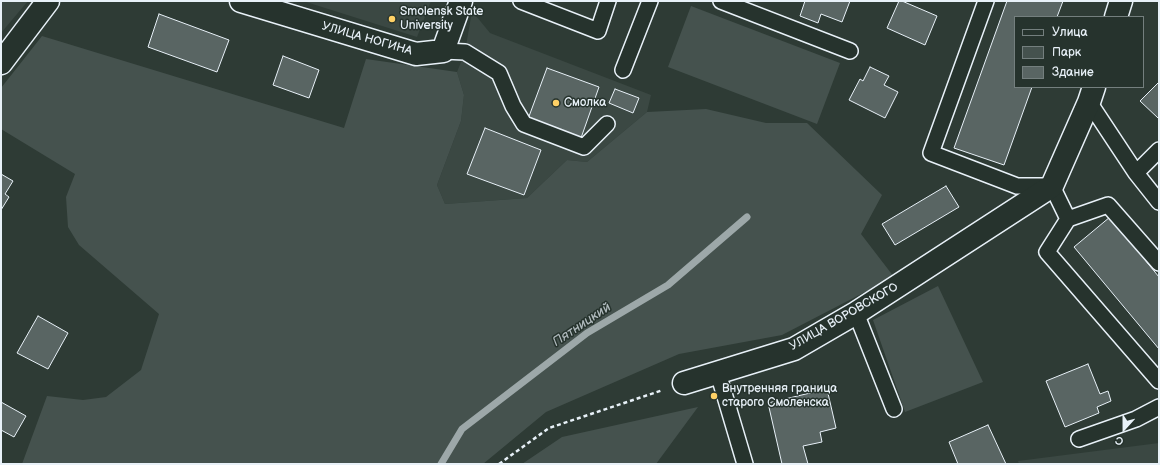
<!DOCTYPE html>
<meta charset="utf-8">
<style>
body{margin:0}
#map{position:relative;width:1160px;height:465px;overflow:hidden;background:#2e3b35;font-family:"Balsamiq Sans",sans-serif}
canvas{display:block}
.frame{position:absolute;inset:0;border:2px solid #e8f1f8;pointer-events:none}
.legend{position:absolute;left:1014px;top:16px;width:130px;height:72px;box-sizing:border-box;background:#26332d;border:1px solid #747f7e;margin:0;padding:5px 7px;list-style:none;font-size:12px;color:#e8f1f8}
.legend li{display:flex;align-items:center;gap:8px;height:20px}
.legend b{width:20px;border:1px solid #747f7e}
.north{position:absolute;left:1104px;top:409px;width:40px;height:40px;-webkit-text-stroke:3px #26332d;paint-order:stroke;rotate:201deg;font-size:11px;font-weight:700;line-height:16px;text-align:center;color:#e8f1f8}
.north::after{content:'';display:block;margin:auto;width:14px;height:18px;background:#e8f1f8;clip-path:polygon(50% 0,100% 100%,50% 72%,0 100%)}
</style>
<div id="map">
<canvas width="1160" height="465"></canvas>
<div class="frame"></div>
<ul class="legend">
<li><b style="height:5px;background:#26332d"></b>Улица</li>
<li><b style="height:11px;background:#45524e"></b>Парк</li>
<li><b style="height:11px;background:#596563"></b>Здание</li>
</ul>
<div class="north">С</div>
</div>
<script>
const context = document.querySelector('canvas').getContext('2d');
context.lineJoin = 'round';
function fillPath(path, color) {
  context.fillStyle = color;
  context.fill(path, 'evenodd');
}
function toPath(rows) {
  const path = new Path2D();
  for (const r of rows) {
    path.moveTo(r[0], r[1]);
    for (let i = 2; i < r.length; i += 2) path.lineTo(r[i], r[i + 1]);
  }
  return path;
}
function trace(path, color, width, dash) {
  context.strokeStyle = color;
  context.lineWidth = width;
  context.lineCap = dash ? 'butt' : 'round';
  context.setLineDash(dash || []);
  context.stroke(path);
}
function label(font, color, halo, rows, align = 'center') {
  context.font = font + ' "Balsamiq Sans",sans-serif';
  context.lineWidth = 3;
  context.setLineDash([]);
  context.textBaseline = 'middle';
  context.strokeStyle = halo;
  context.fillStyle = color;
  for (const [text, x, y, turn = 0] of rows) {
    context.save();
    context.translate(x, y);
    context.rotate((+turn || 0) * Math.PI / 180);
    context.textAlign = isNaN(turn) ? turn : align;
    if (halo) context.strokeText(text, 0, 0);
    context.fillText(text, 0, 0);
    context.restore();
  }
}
fillPath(toPath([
 [1,1,28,1,1,33],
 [303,1,431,1,417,37],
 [472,11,490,33,651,95,647,112,587,162,567,160,527,198,445,204,437,185,461,121,464,95,457,72,465,52],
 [1159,443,1159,464,1019,464,1018,461]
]), '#3b4843');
fillPath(toPath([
 [691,6,840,63,817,124,668,67],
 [42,36,344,128,366,59,457,72,464,95,461,121,437,185,445,204,527,198,567,160,587,162,647,112,706,109,766,123,807,123,882,195,861,234,894,277,782,335,679,354,546,412,483,464,22,464,47,396,83,400,106,397,141,370,159,314,79,245,68,227,66,197,75,174,1,129,1,88],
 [938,286,983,382,905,412,873,320],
 [698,407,656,464,522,464,562,437]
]), '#45524e');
trace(toPath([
 [441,464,462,429,587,333,668,285,747,217]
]), '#9da8a9', 7);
const building = toPath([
 [805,1,850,1,842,22,821,14,818,23,800,16,805,1],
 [899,1,902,1,937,16,925,45,887,28,899,1],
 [1007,1,1063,1,1057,17,1015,17,1015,87,1032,87,1004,165,954,148,1007,1],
 [159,14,229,40,217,72,148,47,159,14],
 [283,56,319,70,309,98,273,85,283,56],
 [870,67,889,76,884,85,898,92,885,118,849,100,860,79,863,81,870,67],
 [547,68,599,87,581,138,528,119,547,68],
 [1159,82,1159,117,1158,118,1140,101,1159,82],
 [615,89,639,98,633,113,609,103,615,89],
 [485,128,541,150,524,195,467,174,485,128],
 [1,174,13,181,5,194,9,197,1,210,1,174],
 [946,186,959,207,895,245,882,224,946,186],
 [1110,217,1159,277,1159,349,1074,247,1110,217],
 [38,316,68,333,48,369,17,353,38,316],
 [1088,364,1100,394,1108,391,1111,401,1097,407,1099,413,1065,427,1046,381,1088,364],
 [827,389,836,428,820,432,822,442,803,446,808,464,782,464,768,403,827,389],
 [1,402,26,416,14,437,1,430,1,402],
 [988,425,1006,464,958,464,949,442,988,425]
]);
fillPath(building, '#596563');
trace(building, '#e8f1f8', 1);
const service = toPath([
 [521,1,598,31,608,1],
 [721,1,850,51],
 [986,1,931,153,1017,186,1052,186,1068,219,1047,252,1159,381],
 [443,51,465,52,499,73,513,106,524,124,584,147,607,124],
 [623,70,650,1],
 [1089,102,1136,173,1159,202],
 [1136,173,1159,150],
 [1068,219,1108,205,1159,263],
 [856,313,894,409],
 [718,373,745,464],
 [1079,439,1136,419,1159,407]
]);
const minor = toPath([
 [241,1,416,54,443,51,461,1],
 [1116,17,1121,1],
 [1,63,48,1],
 [684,383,794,349,856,313,1052,186,1089,102,1094,87]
]);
trace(service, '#e8f1f8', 18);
trace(minor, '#e8f1f8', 25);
trace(toPath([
 [499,464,549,428,663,390]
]), '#e8f1f8', 2.5, [4, 3]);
trace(service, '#26332d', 15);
trace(minor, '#26332d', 22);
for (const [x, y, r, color] of [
 [392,19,4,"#ffd166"],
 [556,103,4,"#ffd166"],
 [714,396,4,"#ffd166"]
]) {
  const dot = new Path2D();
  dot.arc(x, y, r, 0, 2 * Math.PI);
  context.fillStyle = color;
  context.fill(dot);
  trace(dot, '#26332d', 1.5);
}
label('12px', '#e8f1f8', '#26332d', [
 ["Smolensk State",400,12],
 ["University",400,26],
 ["Смолка",564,103],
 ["Внутренняя граница",722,389],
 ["старого Смоленска",722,403]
], 'left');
label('12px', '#e8f1f8', '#26332d', [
 ["УЛИЦА НОГИНА",367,39,16],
 ["УЛИЦА ВОРОВСКОГО",844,317,-30]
]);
label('italic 13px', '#b0babd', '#26332d', [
 ["Пятницкий",582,325,-34]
]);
</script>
